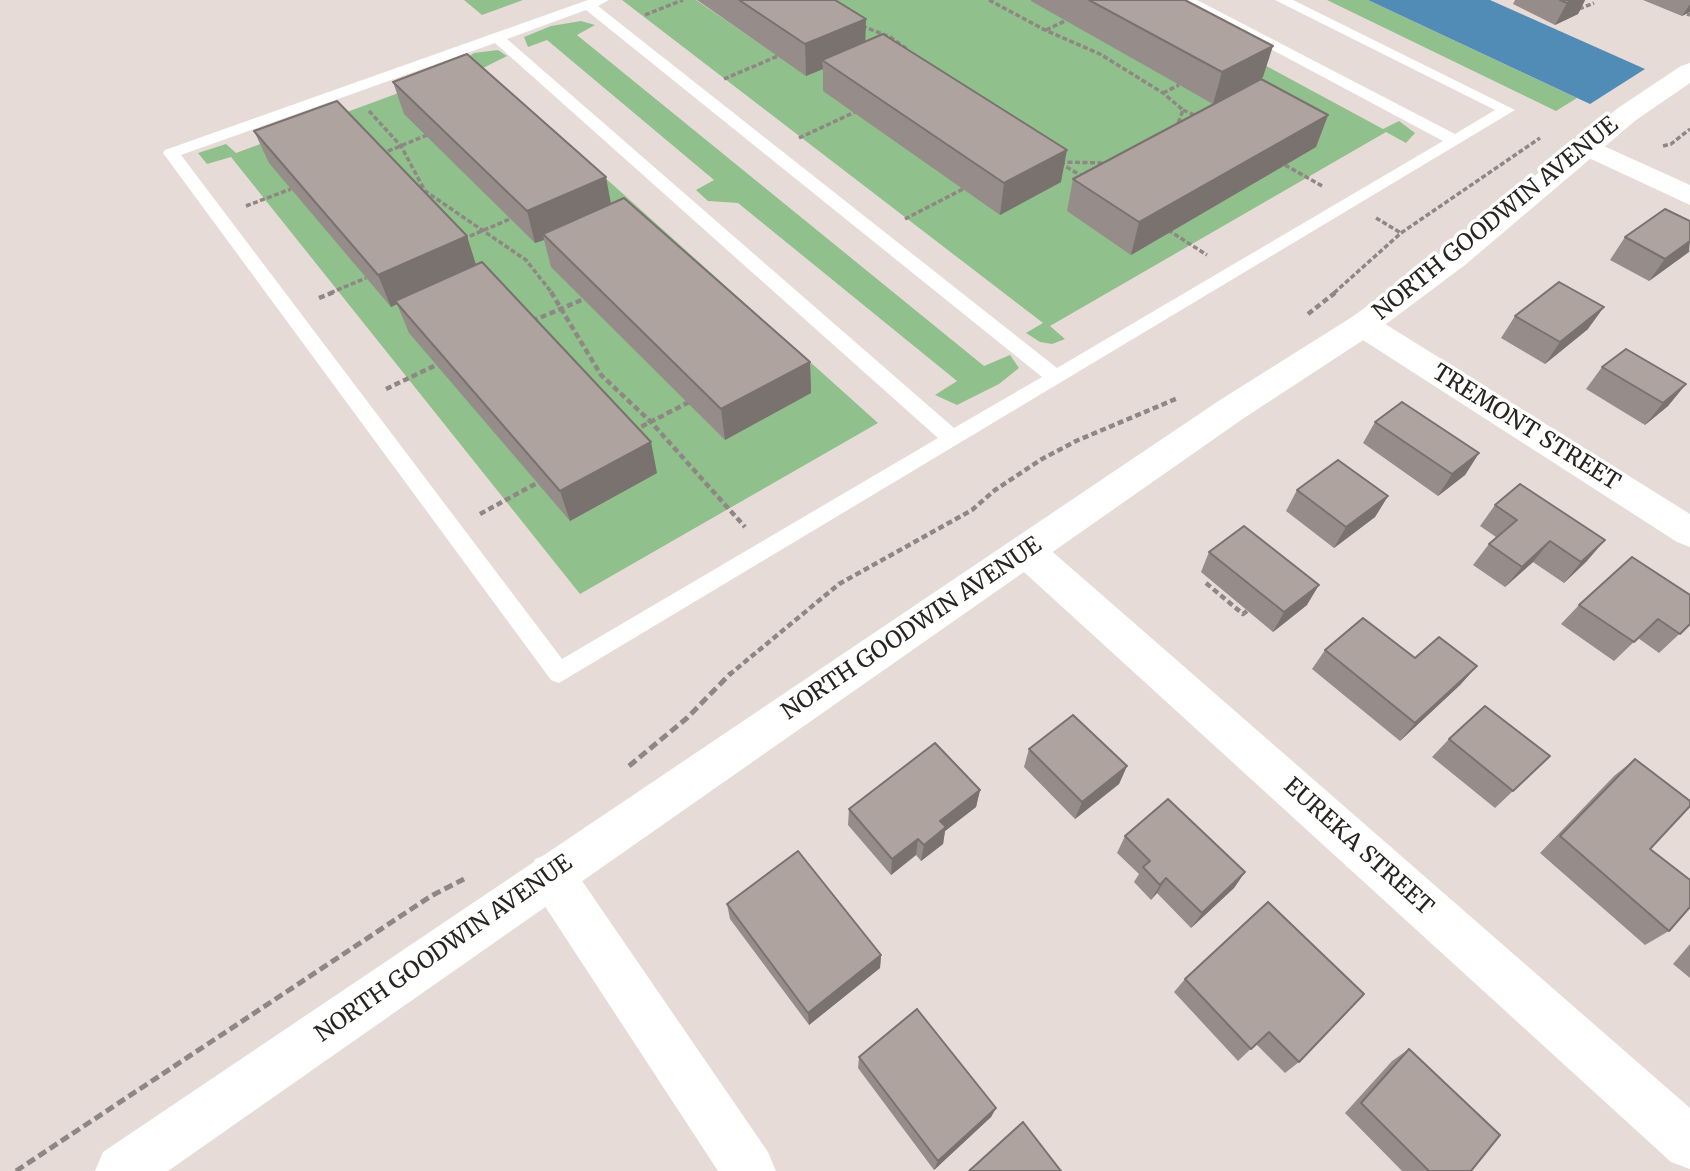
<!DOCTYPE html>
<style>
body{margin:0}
canvas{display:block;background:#e7dbd7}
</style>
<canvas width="1690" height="1171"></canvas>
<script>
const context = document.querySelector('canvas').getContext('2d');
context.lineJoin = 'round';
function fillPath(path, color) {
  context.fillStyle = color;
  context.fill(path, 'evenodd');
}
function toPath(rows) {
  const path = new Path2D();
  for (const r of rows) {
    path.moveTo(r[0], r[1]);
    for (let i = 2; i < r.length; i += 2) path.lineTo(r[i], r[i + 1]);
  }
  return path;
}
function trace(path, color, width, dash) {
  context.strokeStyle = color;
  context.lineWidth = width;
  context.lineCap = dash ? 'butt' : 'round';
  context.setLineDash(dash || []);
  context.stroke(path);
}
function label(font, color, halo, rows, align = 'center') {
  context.font = font + ' Merriweather,serif';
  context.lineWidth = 7;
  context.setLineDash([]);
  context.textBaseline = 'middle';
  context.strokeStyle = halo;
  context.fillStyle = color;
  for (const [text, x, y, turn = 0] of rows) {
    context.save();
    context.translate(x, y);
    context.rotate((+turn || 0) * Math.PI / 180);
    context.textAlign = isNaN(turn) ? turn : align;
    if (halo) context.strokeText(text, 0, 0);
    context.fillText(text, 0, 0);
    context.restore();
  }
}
fillPath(toPath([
 [464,0,523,0,482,15],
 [622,0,696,0,778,56,786,0,1144,0,1383,129,1399,121,1415,133,1406,143,1386,132,1050,326,1065,339,1052,344,1040,342,1026,333,1043,323],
 [1327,0,1368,0,1577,98,1556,111],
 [581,21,595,25,577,35,984,366,1010,355,1019,368,999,384,957,405,935,395,957,381,738,203,708,201,696,190,714,180,547,40,528,47,524,37,551,26],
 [498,50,507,56,483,68,878,423,580,594,231,157,207,164,198,153,226,144,236,153,477,64,468,57,474,53]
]), '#90c08c');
fillPath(toPath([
 [1368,0,1490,0,1645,69,1590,104]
]), '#518cb6');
trace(toPath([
 [989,0,1045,30,1100,54,1163,93,1183,110,1176,129],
 [1579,9,1594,3],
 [1687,14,1690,15],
 [645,15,683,0],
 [862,26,890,37,907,49],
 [1046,30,1065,21],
 [724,79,778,56],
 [1163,93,1179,85],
 [1183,110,1199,117],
 [369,111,401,146,425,191,526,260,552,293],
 [799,138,855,112],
 [1663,146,1671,144,1690,129],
 [381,154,427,135],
 [1060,162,1107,163],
 [1060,163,1085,178],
 [1285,165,1324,187],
 [246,206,291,189],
 [1376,218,1401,233],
 [905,219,963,189],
 [1168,230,1207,255],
 [463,239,510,219],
 [330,293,366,278],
 [1334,293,1401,233,1540,138]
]), '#8f8784', 3.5, [5, 2.5]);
trace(toPath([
 [551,292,601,375,651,422,745,527],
 [319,298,334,292],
 [1308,314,1336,292],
 [532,321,584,299],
 [386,389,436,365],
 [633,431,689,402],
 [480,514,537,483],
 [1206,583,1243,614,1247,611],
 [729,675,839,584,972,510,995,490,1042,459,1076,441,1178,398]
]), '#8f8784', 4.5, [6, 3.5]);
trace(toPath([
 [629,766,687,718,731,673],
 [16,1171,431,896,464,879]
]), '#8f8784', 5, [9, 4.5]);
fillPath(toPath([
 [588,0,609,0,598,6,1057,368,1443,141,1179,0,1197,0,1455,134,1495,110,1275,0,1293,0,1515,110,559,683,551,680,163,153,165,150,588,0],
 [586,10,1042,377,954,428,507,39,586,10],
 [495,43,938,438,562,659,181,155,495,43]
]), '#fff');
fillPath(toPath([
 [1586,138,1690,185,1690,205,1576,152,1572,146,1576,140,1586,138],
 [1363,314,1374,317,1690,514,1690,547,1677,542,1352,333,1347,325,1352,317,1363,314],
 [1026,536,1039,540,1690,1108,1690,1169,1671,1162,1013,562,1007,551,1013,540,1026,536],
 [551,853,567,859,768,1152,776,1171,718,1171,535,891,528,875,535,859,551,853]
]), '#fff');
fillPath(toPath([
 [1690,63,1690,83,1636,120,1465,265,1374,333,1244,418,168,1171,95,1171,103,1152,1220,400,1352,317,1443,251,1618,108,1681,66,1690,63]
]), '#fff');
fillPath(toPath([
 [697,0,835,0,865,41,1061,182,1000,215,823,91,823,69,806,76],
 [1031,0,1185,0,1263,77,1213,104,1031,1],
 [1515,0,1585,0,1578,14,1555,25,1513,4],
 [1643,0,1690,0,1690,12,1682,16],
 [393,82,611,204,810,362,811,393,725,440,551,267,544,240,535,243,404,114],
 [1328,115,1316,147,1131,255,1067,211,1073,179],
 [254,131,476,264,657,473,570,521,409,333,397,304,391,307,269,163],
 [1625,237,1690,251,1649,281,1610,260],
 [1515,316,1588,329,1545,364,1501,338],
 [1602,367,1686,384,1668,406,1645,425,1586,389],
 [1375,422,1479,453,1465,475,1438,496,1363,443],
 [1297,490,1388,496,1375,517,1334,548,1286,511],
 [1495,505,1587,561,1564,583,1533,562,1505,587,1473,565,1489,544,1496,537,1480,526],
 [1209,552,1307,605,1273,632,1201,572],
 [1579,605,1690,624,1659,653,1638,638,1614,661,1561,624],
 [1325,650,1415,658,1477,666,1460,685,1400,741,1312,669],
 [1449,739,1513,791,1495,808,1432,757],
 [1029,749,1127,766,1119,784,1075,819,1024,767],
 [1635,759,1650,849,1669,931,1645,945,1540,853,1614,776],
 [980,790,976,807,945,831,943,844,921,861,916,855,891,875,848,825,849,809],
 [1125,836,1245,872,1234,888,1191,928,1157,893,1151,900,1134,882,1139,874,1117,853],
 [1268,902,1299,1062,1285,1073,1256,1044,1238,1061,1174,992,1185,979],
 [727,904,881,955,880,968,809,1025,730,919],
 [1690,944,1690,978,1673,964],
 [1409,1049,1471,1171,1402,1171,1345,1113,1392,1061],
 [859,1057,996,1108,991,1117,934,1170,858,1068]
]), '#968c89');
fillPath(toPath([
 [1573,0,1585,0,1578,14,1555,25,1567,3],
 [1690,4,1690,12,1682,16],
 [866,19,865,51,822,60,823,69,806,76,805,44],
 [1273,46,1263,77,1213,104,1222,72],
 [1328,115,1316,147,1131,255,1139,222],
 [1067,150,1061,182,1000,215,1004,183],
 [606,177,612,209,543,234,544,240,535,243,527,211],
 [467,236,477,268,395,301,397,304,391,307,378,275],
 [1690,241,1689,252,1649,281,1665,259],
 [1604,307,1588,329,1545,364,1560,342],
 [810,362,811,393,725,440,721,409],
 [1686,384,1668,406,1645,425,1663,403],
 [651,442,657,473,570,521,560,491],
 [1479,453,1465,475,1438,496,1452,474],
 [1388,496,1375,517,1334,548,1346,527],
 [1605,540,1587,561,1564,583,1581,562],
 [1550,541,1533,562,1505,587,1522,567],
 [1319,585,1307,605,1273,632,1284,612],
 [1477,666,1460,685,1400,741,1415,723],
 [1127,766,1119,784,1075,819,1082,802],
 [980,790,976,807,945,831,943,844,921,861,924,845,940,821],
 [918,839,916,855,891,875,892,859],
 [1245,872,1234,888,1191,928,1202,913],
 [1166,878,1157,893,1151,900,1160,885],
 [881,955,880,968,809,1025,808,1013],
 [996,1108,991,1117,934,1170,938,1161]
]), '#7a726f');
const building = toPath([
 [739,0,835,0,866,19,805,44,739,0],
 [1089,0,1185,0,1273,46,1222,72,1089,0],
 [1560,0,1573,0,1567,3,1560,0],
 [883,34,1067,150,1004,183,822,60,883,34],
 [467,54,606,177,527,211,393,82,467,54],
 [1261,79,1328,115,1139,222,1073,179,1261,79],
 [337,101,467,236,378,275,254,131,337,101],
 [624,198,810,362,721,409,543,234,624,198],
 [1665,209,1690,221,1690,241,1665,259,1625,237,1665,209],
 [482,262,651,442,560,491,395,301,482,262],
 [1559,282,1604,307,1560,342,1515,316,1559,282],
 [1626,349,1686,384,1663,403,1602,367,1626,349],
 [1402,402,1479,453,1452,474,1375,422,1402,402],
 [1338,460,1388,496,1346,527,1297,490,1338,460],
 [1520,484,1605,540,1581,562,1550,541,1522,567,1489,544,1517,520,1495,505,1520,484],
 [1244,526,1319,585,1284,612,1209,552,1244,526],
 [1632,557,1690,595,1690,624,1680,634,1658,619,1634,642,1579,605,1632,557],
 [1363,618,1415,658,1439,637,1477,666,1415,723,1325,650,1363,618],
 [1485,706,1550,756,1513,791,1449,739,1485,706],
 [1073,715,1127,766,1082,802,1029,749,1073,715],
 [935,743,980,790,940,821,946,827,924,845,918,839,892,859,849,809,935,743],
 [1635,759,1690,801,1690,806,1650,849,1690,880,1690,907,1669,931,1560,836,1635,759],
 [1168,799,1245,872,1202,913,1166,878,1160,885,1143,867,1150,861,1125,836,1168,799],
 [798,851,881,955,808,1013,727,904,798,851],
 [1268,902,1364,994,1299,1062,1269,1032,1251,1049,1185,979,1268,902],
 [917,1009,996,1108,938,1161,859,1057,917,1009],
 [1409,1049,1500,1135,1471,1171,1429,1171,1361,1103,1409,1049],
 [1023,1122,1061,1171,969,1171,1023,1122]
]);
fillPath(building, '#aea39f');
trace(building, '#7a726f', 2);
label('23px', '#282422', '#fff', [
 ["NORTH GOODWIN AVENUE",1496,219,-39],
 ["TREMONT STREET",1526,428,32],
 ["NORTH GOODWIN AVENUE",912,629,-34],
 ["EUREKA STREET",1358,847,42],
 ["NORTH GOODWIN AVENUE",444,949,-35]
]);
</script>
